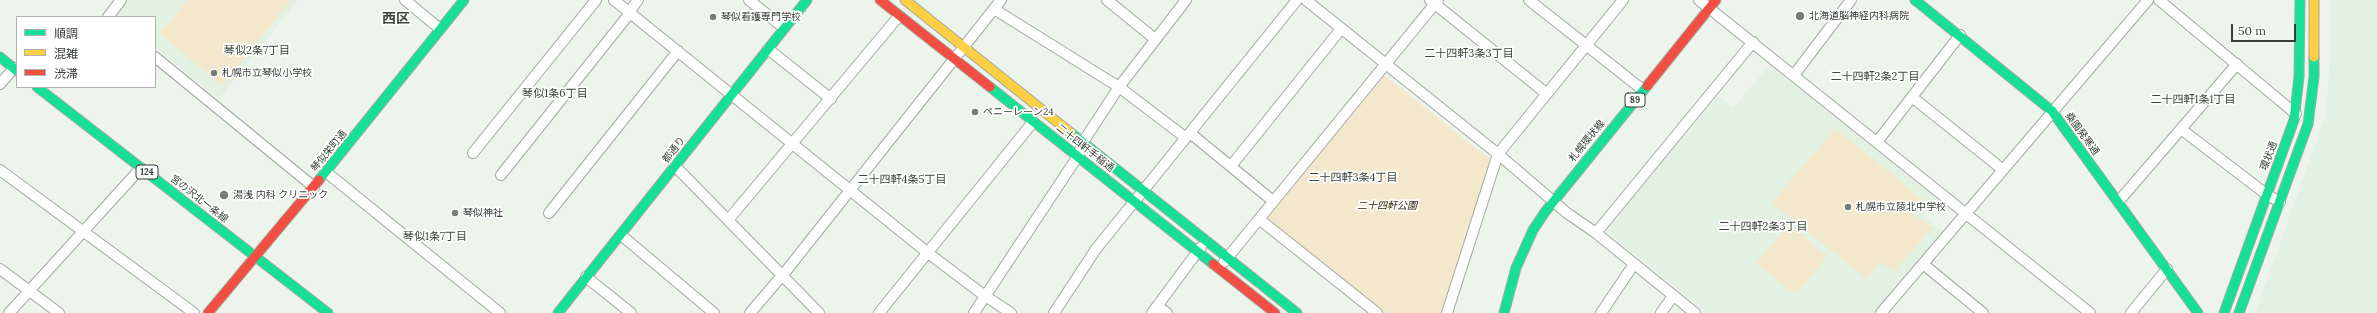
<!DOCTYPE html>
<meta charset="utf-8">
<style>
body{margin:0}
#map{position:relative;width:2377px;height:313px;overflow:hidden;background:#ecf4ec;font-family:Lora,"Noto Sans JP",serif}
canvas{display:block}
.legend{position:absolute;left:16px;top:16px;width:140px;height:72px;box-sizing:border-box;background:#fff;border:1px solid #afb2af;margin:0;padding:5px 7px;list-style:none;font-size:12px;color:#383e38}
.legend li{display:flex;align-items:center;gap:8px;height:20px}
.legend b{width:20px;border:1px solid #afb2af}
.scale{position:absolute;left:2231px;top:24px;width:65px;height:18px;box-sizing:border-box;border:2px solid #383e38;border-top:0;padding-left:5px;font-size:12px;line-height:14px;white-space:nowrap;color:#383e38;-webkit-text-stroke:3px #fff;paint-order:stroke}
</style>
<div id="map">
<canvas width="2377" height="313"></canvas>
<ul class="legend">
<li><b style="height:5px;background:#16e098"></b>順調</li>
<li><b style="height:5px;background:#ffcf43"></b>混雑</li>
<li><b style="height:5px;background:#f24e42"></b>渋滞</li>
</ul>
<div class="scale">50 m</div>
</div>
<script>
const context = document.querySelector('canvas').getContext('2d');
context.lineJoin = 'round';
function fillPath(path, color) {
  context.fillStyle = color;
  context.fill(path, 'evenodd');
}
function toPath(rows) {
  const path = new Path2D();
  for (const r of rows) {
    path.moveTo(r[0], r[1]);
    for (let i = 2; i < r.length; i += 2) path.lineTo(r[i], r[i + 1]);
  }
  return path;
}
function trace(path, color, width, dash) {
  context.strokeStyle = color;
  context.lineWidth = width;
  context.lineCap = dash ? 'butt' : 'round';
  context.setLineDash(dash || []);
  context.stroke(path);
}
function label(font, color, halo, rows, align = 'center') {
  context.font = font + ' Lora,"Noto Sans JP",serif';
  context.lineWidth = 3.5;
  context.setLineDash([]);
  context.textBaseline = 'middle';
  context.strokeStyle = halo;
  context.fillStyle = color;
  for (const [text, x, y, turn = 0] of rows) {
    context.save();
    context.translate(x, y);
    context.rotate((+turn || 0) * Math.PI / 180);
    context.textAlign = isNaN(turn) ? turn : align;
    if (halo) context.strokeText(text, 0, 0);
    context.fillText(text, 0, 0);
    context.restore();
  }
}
fillPath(toPath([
 [129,0,298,0,219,99,155,47,155,17,118,17,116,15],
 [2330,0,2377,0,2377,313,2255,313,2326,115,2330,59],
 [1770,65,1936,197,1922,217,1944,231,1875,313,1707,313,1604,230,1718,96,1733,108]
]), '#e2f1e1');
fillPath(toPath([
 [187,0,289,0,290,1,222,86,160,33],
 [1383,76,1386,76,1491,160,1441,313,1383,313,1267,219],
 [1835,128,1923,200,1912,214,1933,228,1893,272,1880,262,1867,279,1772,203],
 [1788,224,1827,256,1796,295,1756,264]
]), '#f4e8cc');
const street = toPath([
 [405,0,440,29],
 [614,0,928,253,985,296,1011,313],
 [749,0,784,28],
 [1107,0,1155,39],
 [1306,0,1498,154,1567,213,1596,233,1695,313],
 [1430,0,1547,94],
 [1529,0,1643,90],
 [1699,0,2090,313],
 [2159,0,2296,114],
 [994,9,1119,87,1186,138],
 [629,12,638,0],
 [108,17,121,0],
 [768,49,831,99],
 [155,57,314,187],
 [1794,75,1851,0],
 [0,84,14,68],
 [1912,97,2002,169],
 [2181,129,2266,194,2280,202],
 [1190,133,1273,201],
 [1877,142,1960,35],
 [473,153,596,0],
 [675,166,819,313],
 [1231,166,1341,29],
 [0,170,194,313],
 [326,172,500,313],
 [501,175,630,13],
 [2118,202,2237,64],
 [549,213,678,51],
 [729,219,899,16],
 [1259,219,1377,313],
 [1596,233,1753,42],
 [621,235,714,313],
 [1224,262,1438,0],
 [1923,264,1983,313],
 [0,269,59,313],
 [586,277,631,313],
 [1157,306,1167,313],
 [9,313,141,168],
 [750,313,786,271,1001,0],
 [879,313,1033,122],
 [974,313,1078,156,1083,142,1119,87,1186,0],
 [1054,313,1096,249,1297,0],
 [1152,313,1201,247],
 [1447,313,1498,154,1623,0],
 [1601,313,1634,264],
 [1661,313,1673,296],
 [1881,313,2148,0],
 [2131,313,2167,269]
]);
const fast = toPath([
 [1915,0,2052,111,2198,313],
 [0,57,17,71],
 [37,87,328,313],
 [990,87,1213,264],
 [1071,133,1297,313],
 [319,180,464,0],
 [558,313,807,0],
 [1504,313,1516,268,1533,230,1545,212,1647,86],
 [2224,313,2294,120,2299,77,2300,0],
 [2239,313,2308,124,2314,77,2314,57]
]);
const slow = toPath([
 [905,0,1071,133],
 [2314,0,2314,57]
]);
const jam = toPath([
 [880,0,990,87],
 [1647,86,1716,0],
 [1213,264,1275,313],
 [208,313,319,180]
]);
trace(street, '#a3a9a3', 12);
trace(fast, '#a3a9a3', 11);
trace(slow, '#a3a9a3', 11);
trace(jam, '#a3a9a3', 11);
trace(street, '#fcfdfc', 10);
trace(fast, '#16e098', 9);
trace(slow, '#ffcf43', 9);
trace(jam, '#f24e42', 9);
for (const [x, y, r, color] of [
 [1800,16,5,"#777e77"],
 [713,17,4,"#777e77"],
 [214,73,4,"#777e77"],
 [975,112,4,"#777e77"],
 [224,195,5,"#777e77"],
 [1848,207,4,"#777e77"],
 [455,213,4,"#777e77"]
]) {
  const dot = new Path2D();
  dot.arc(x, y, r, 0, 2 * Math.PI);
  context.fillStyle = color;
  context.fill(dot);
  trace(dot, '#fff', 1.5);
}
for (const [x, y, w] of [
 [1635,100,20],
 [147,172,22]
]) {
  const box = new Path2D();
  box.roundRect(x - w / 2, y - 7, w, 14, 3);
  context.fillStyle = '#fff';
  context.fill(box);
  trace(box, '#383e38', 1);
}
label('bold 9px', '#383e38', null, [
 ["89",1635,100],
 ["124",147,172]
]);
label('10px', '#383e38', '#fff', [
 ["北海道脳神経内科病院",1809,16],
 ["琴似看護専門学校",721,17],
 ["札幌市立琴似小学校",222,73],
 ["ペニーレーン24",983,112],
 ["湯浅 内科 クリニック",233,195],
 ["札幌市立陵北中学校",1856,207],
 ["琴似神社",463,213]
], 'left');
label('10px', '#383e38', '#fff', [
 ["桑園発寒通",2082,134,54],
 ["札幌環状線",1587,141,-51],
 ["二十四軒手稲通",1085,148,38],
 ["都通り",674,150,-52],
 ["琴似栄町通",329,151,-51],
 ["環状通",2269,156,-69],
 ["宮の沢北一条線",199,199,38]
]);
label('italic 10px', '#392908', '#fff', [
 ["二十四軒公園",1387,206]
]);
label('11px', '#394639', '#fff', [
 ["琴似2条7丁目",257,51],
 ["二十四軒3条3丁目",1469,54],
 ["二十四軒2条2丁目",1875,77],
 ["琴似1条6丁目",555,94],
 ["二十四軒1条1丁目",2193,100],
 ["二十四軒3条4丁目",1353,178],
 ["二十四軒4条5丁目",902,180],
 ["二十四軒2条3丁目",1763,227],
 ["琴似1条7丁目",435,237]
]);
label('bold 14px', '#394639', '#fff', [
 ["西区",396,19]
]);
</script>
